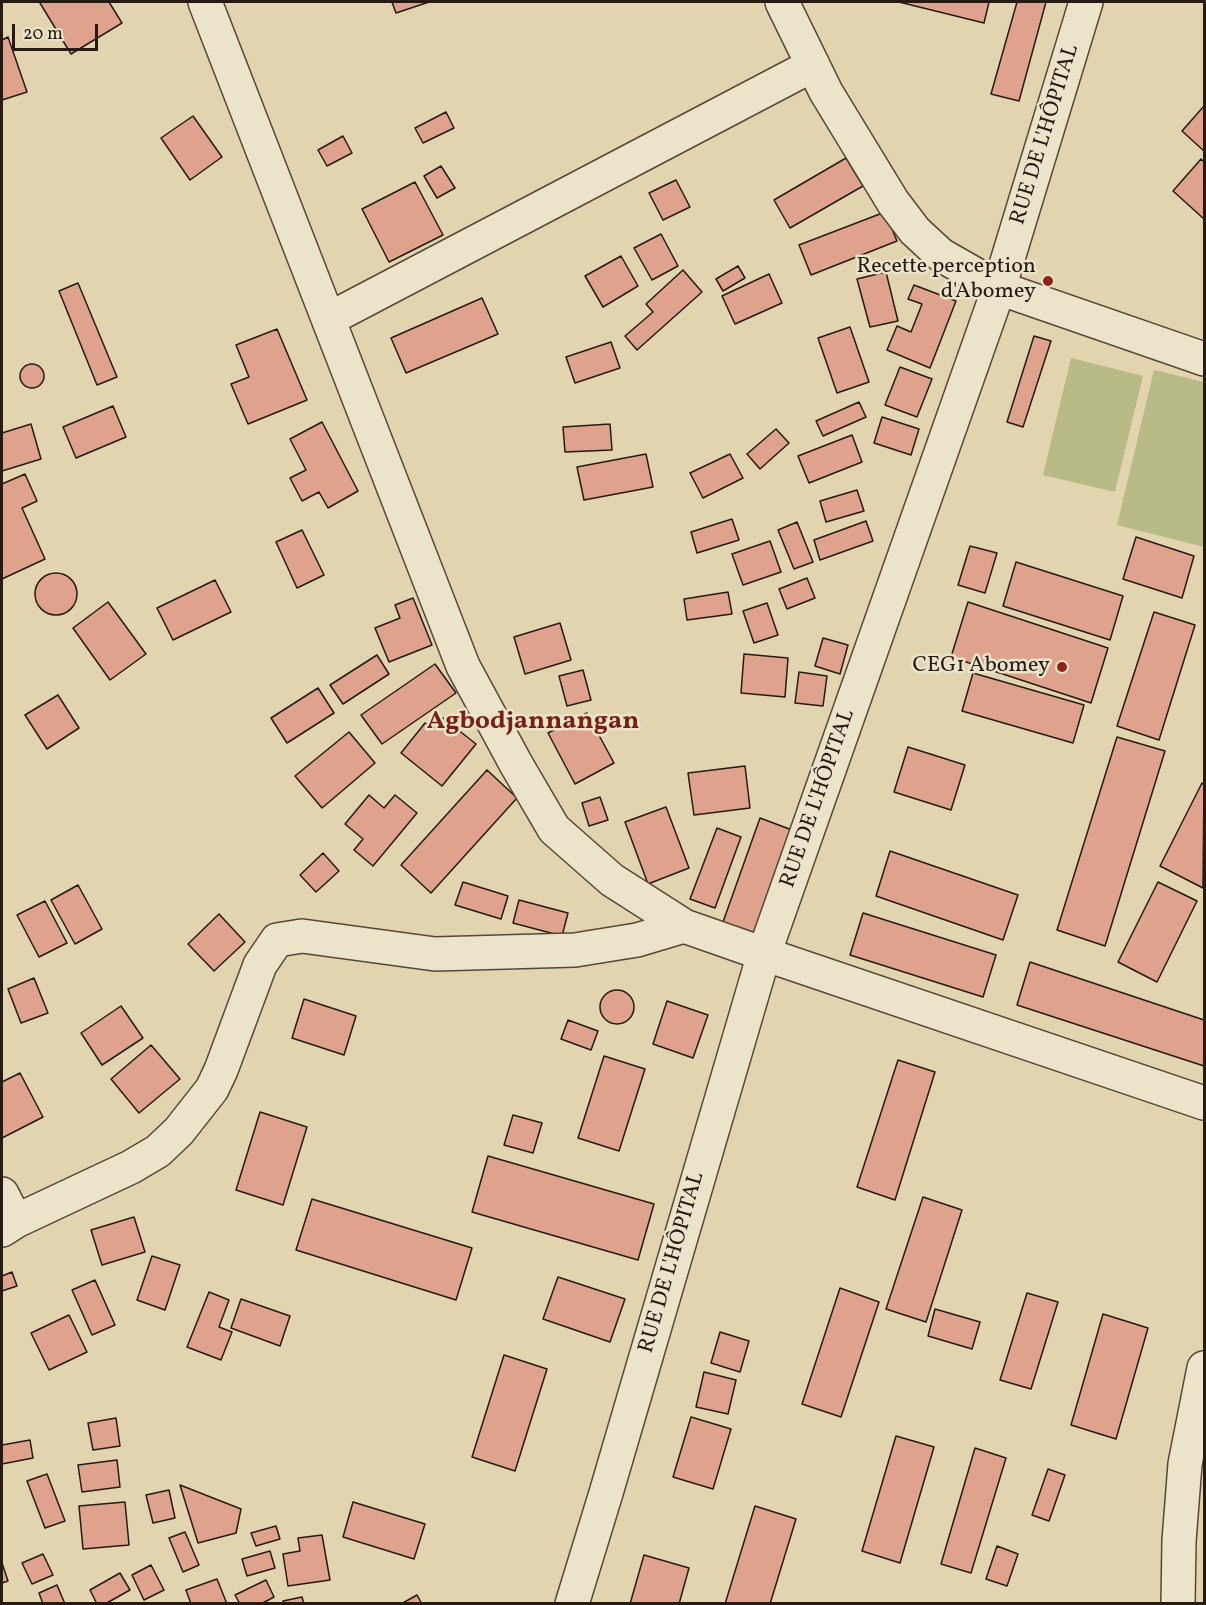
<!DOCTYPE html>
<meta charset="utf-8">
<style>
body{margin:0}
#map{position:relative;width:1206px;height:1605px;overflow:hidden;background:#e1d4af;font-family:Vollkorn,serif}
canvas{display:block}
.frame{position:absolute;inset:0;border:3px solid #271a12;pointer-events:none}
.scale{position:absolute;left:12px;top:24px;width:86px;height:27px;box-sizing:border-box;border:3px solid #271a12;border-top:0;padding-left:8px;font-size:18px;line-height:21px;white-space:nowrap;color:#271a12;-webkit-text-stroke:4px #ece3cb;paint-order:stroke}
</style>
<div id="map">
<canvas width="1206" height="1605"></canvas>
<div class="frame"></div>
<div class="scale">20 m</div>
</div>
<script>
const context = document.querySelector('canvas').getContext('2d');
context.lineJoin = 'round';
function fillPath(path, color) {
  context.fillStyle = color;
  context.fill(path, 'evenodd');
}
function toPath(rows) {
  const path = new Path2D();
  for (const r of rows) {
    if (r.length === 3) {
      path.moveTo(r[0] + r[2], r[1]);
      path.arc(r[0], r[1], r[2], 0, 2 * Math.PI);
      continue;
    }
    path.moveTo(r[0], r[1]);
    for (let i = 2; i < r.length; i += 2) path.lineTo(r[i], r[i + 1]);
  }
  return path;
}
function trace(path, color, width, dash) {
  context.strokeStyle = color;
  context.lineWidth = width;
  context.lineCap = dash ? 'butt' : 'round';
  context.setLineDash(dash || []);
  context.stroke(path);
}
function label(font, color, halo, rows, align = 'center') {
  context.font = font + ' Vollkorn,serif';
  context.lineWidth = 5;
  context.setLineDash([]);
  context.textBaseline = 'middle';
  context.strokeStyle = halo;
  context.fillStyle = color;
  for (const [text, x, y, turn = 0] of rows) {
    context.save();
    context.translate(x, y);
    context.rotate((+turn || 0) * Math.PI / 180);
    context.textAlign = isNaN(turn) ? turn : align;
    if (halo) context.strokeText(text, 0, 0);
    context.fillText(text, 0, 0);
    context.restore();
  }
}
fillPath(toPath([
 [1071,358,1143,376,1115,492,1043,475],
 [1154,370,1204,382,1204,547,1117,525]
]), '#b8bb87');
const building = toPath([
 [42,2,109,2,122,23,71,54,40,3,42,2],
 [392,2,429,2,396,13,392,2],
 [899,2,989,2,984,23,899,2],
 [1017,2,1046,2,1019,101,991,94,1017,2],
 [8,37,27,92,2,100,2,40,8,37],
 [1204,106,1204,151,1182,131,1204,106],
 [446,112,454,128,423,143,415,128,446,112],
 [193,116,222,157,190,180,161,138,193,116],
 [343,136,352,153,327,166,318,150,343,136],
 [846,158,863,186,790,228,774,200,846,158],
 [1201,159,1204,162,1204,219,1173,191,1201,159],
 [441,166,455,188,437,198,424,176,441,166],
 [676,180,690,207,663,220,649,193,676,180],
 [415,182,443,235,389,262,362,209,415,182],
 [885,212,897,241,811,275,799,245,885,212],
 [661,234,678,266,652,280,634,248,661,234],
 [621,256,638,286,603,307,585,276,621,256],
 [738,266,745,278,723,291,716,279,738,266],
 [683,270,702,292,637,350,625,336,653,312,646,304,683,270],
 [886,272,898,321,870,327,857,279,886,272],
 [769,274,782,303,735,324,722,296,769,274],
 [78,283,117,377,97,385,59,291,78,283],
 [914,285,956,301,930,368,887,350,897,326,911,332,922,304,908,299,914,285],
 [482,298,498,334,406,373,391,338,482,298],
 [850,327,869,382,837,393,818,338,850,327],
 [277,329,307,400,248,424,231,384,249,377,236,345,277,329],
 [1034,336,1051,341,1023,427,1007,422,1034,336],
 [611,342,620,368,575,383,566,357,611,342],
 [32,376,12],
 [900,367,932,379,917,417,885,405,900,367],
 [859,402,866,417,823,436,816,421,859,402],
 [113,406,126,437,76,458,63,427,113,406],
 [882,417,919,429,911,455,874,443,882,417],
 [322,422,358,491,328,508,319,492,302,501,290,478,306,470,290,439,322,422],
 [31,424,41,459,2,471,2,433,31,424],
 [610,424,612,450,565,452,563,427,610,424],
 [776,429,789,443,760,469,747,454,776,429],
 [852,435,862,462,809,483,798,456,852,435],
 [646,454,653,487,584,500,577,467,646,454],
 [730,454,743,478,703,498,690,473,730,454],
 [25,474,37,501,22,508,45,559,2,579,2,484,25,474],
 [857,490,864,511,826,522,820,501,857,490],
 [732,519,739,540,697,553,691,532,732,519],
 [866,521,873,541,820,560,814,540,866,521],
 [797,522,813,562,794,569,778,530,797,522],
 [302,530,324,575,297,588,276,542,302,530],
 [1136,537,1194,556,1182,598,1123,579,1136,537],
 [770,541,781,572,743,585,732,554,770,541],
 [970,546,997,553,985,593,958,585,970,546],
 [1016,562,1123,596,1110,640,1003,606,1016,562],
 [56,594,21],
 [807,578,815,598,787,609,779,589,807,578],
 [215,580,231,612,173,640,157,608,215,580],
 [728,592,732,614,687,620,684,599,728,592],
 [413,598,432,645,389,662,375,628,400,618,395,605,413,598],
 [108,602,146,654,110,680,73,628,108,602],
 [968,602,1108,648,1091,703,951,657,968,602],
 [767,603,778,635,754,643,743,611,767,603],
 [1154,612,1195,625,1159,740,1117,726,1154,612],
 [560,623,571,660,525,674,514,637,560,623],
 [823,638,848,645,840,674,815,666,823,638],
 [744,654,788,658,785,697,741,693,744,654],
 [377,655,389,674,343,704,330,685,377,655],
 [435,664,456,693,382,744,361,715,435,664],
 [583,670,591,700,567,706,559,676,583,670],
 [799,672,827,676,823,706,795,703,799,672],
 [973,673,1084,705,1073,743,962,711,973,673],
 [318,688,334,713,287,743,271,718,318,688],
 [58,695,79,728,47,749,25,715,58,695],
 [587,713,614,763,575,784,548,733,587,713],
 [443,718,476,744,442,786,401,753,425,723,433,729,443,718],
 [349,732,375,763,322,808,295,776,349,732],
 [1117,737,1165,751,1105,946,1057,930,1117,737],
 [908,747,965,765,951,810,894,792,908,747],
 [745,766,750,808,694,815,688,773,745,766],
 [487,770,517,798,431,893,401,865,487,770],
 [1202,783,1204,785,1203,888,1160,866,1202,783],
 [369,795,384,808,395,795,417,813,373,866,354,850,363,839,345,824,369,795],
 [600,797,608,820,589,826,582,803,600,797],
 [666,807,689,868,648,884,625,822,666,807],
 [760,818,792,830,754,933,723,922,760,818],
 [717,828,741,837,715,908,690,899,717,828],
 [890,851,1018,895,1003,940,876,896,890,851],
 [323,853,339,871,316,892,300,875,323,853],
 [463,882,508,896,501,919,455,905,463,882],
 [1158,882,1197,901,1157,982,1118,962,1158,882],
 [78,885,102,929,75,944,51,900,78,885],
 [519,900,568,913,562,936,513,923,519,900],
 [45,901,67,943,39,957,17,915,45,901],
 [863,913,996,955,983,997,850,955,863,913],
 [219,914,245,942,214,971,188,944,219,914],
 [1030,962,1204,1020,1204,1066,1017,1005,1030,962],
 [34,978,48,1013,21,1023,8,989,34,978],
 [617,1007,17],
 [304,999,356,1016,344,1055,292,1038,304,999],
 [667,1001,708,1015,693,1058,653,1044,667,1001],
 [121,1006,143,1038,102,1065,81,1033,121,1006],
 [568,1020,598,1031,591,1050,561,1039,568,1020],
 [151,1045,180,1079,139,1113,111,1079,151,1045],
 [604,1056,645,1069,619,1151,578,1138,604,1056],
 [898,1060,935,1072,895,1200,857,1187,898,1060],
 [20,1073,43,1117,2,1138,2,1082,20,1073],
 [260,1112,307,1127,283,1205,236,1190,260,1112],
 [513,1115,542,1123,533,1153,504,1145,513,1115],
 [488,1156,654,1204,638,1260,472,1212,488,1156],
 [923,1197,962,1210,926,1322,886,1309,923,1197],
 [312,1199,472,1248,456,1300,296,1250,312,1199],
 [134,1217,145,1252,102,1265,91,1230,134,1217],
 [152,1256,180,1265,165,1310,137,1300,152,1256],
 [12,1272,17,1286,2,1291,2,1276,12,1272],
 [558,1277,625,1299,610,1342,543,1319,558,1277],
 [95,1280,115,1325,92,1335,72,1290,95,1280],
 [840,1288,879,1302,841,1417,802,1404,840,1288],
 [209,1292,229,1300,219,1327,232,1332,221,1360,187,1347,209,1292],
 [1027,1293,1058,1302,1031,1389,1000,1380,1027,1293],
 [241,1299,290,1316,280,1346,231,1328,241,1299],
 [935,1309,980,1322,972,1349,928,1336,935,1309],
 [1103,1314,1148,1328,1116,1439,1071,1425,1103,1314],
 [69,1315,87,1352,49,1370,31,1333,69,1315],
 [720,1332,749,1341,740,1372,711,1363,720,1332],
 [504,1355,547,1369,515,1471,472,1457,504,1355],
 [704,1372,736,1380,728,1414,696,1407,704,1372],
 [691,1417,731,1429,713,1489,673,1477,691,1417],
 [116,1418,120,1446,93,1450,88,1423,116,1418],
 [896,1436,934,1447,900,1563,862,1551,896,1436],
 [30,1440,33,1458,2,1464,2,1445,30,1440],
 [975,1448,1006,1458,971,1573,941,1564,975,1448],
 [117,1460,120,1487,82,1492,78,1465,117,1460],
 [1048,1469,1065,1475,1049,1521,1032,1515,1048,1469],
 [47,1474,65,1521,45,1528,27,1481,47,1474],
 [180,1485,241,1509,236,1533,198,1543,180,1485],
 [169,1490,175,1518,153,1523,146,1495,169,1490],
 [125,1502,129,1545,83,1549,79,1506,125,1502],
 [353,1502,425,1524,414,1559,343,1537,353,1502],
 [755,1506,796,1519,770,1604,725,1604,755,1506],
 [276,1526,280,1539,256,1546,251,1533,276,1526],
 [185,1532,199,1565,183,1572,169,1538,185,1532],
 [322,1535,330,1580,288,1586,283,1554,300,1551,298,1538,322,1535],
 [997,1546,1018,1554,1007,1586,986,1579,997,1546],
 [270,1551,275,1568,247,1576,242,1559,270,1551],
 [43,1554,53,1575,32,1584,22,1563,43,1554],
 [644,1555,689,1568,679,1604,630,1604,644,1555],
 [2,1563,8,1581,2,1583,2,1563],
 [151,1565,164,1590,144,1600,132,1575,151,1565],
 [120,1573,130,1590,105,1604,97,1604,90,1590,120,1573],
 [217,1579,227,1604,191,1604,186,1590,217,1579],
 [266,1580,274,1597,261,1604,240,1604,235,1595,266,1580],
 [57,1585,65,1604,43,1604,39,1593,57,1585],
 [417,1595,422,1604,401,1604,417,1595],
 [302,1597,304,1604,284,1604,283,1601,302,1597]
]);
fillPath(building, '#dfa38d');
trace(building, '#271a12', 1.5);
const minor = toPath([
 [205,2,463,666,516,764,554,829,612,880,684,926,764,954,1204,1103],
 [782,2,826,92,893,202,915,231,941,255,999,288,1204,359],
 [329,319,813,65],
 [2,1194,16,1221],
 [2,1230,16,1221,131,1167,158,1151,179,1131,212,1089,221,1070,260,965,277,940,302,936,435,954,575,950,637,940,684,926],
 [572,1604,606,1493,764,954,999,288,1086,2],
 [1178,1604,1179,1541,1185,1464,1204,1368]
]);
trace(minor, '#564839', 36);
trace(minor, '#ece3cb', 33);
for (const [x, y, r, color] of [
 [1048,281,6,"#8f2418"],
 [1062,667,6,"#8f2418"]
]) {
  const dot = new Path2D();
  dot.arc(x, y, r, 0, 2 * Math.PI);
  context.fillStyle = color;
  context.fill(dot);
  trace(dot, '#ece3cb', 2);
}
label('22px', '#271a12', '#ece3cb', [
 ["RUE DE L'HÔPITAL",1046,135,-73],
 ["RUE DE L'HÔPITAL",819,799,-71],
 ["RUE DE L'HÔPITAL",673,1263,-74]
]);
label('22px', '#271a12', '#ece3cb', [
 ["Recette perception",1036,268],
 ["d'Abomey",1036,293],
 ["CEG1 Abomey",1050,667]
], 'right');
label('bold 26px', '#7a1f14', '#ece3cb', [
 ["Agbodjannangan",533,723]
]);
</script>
